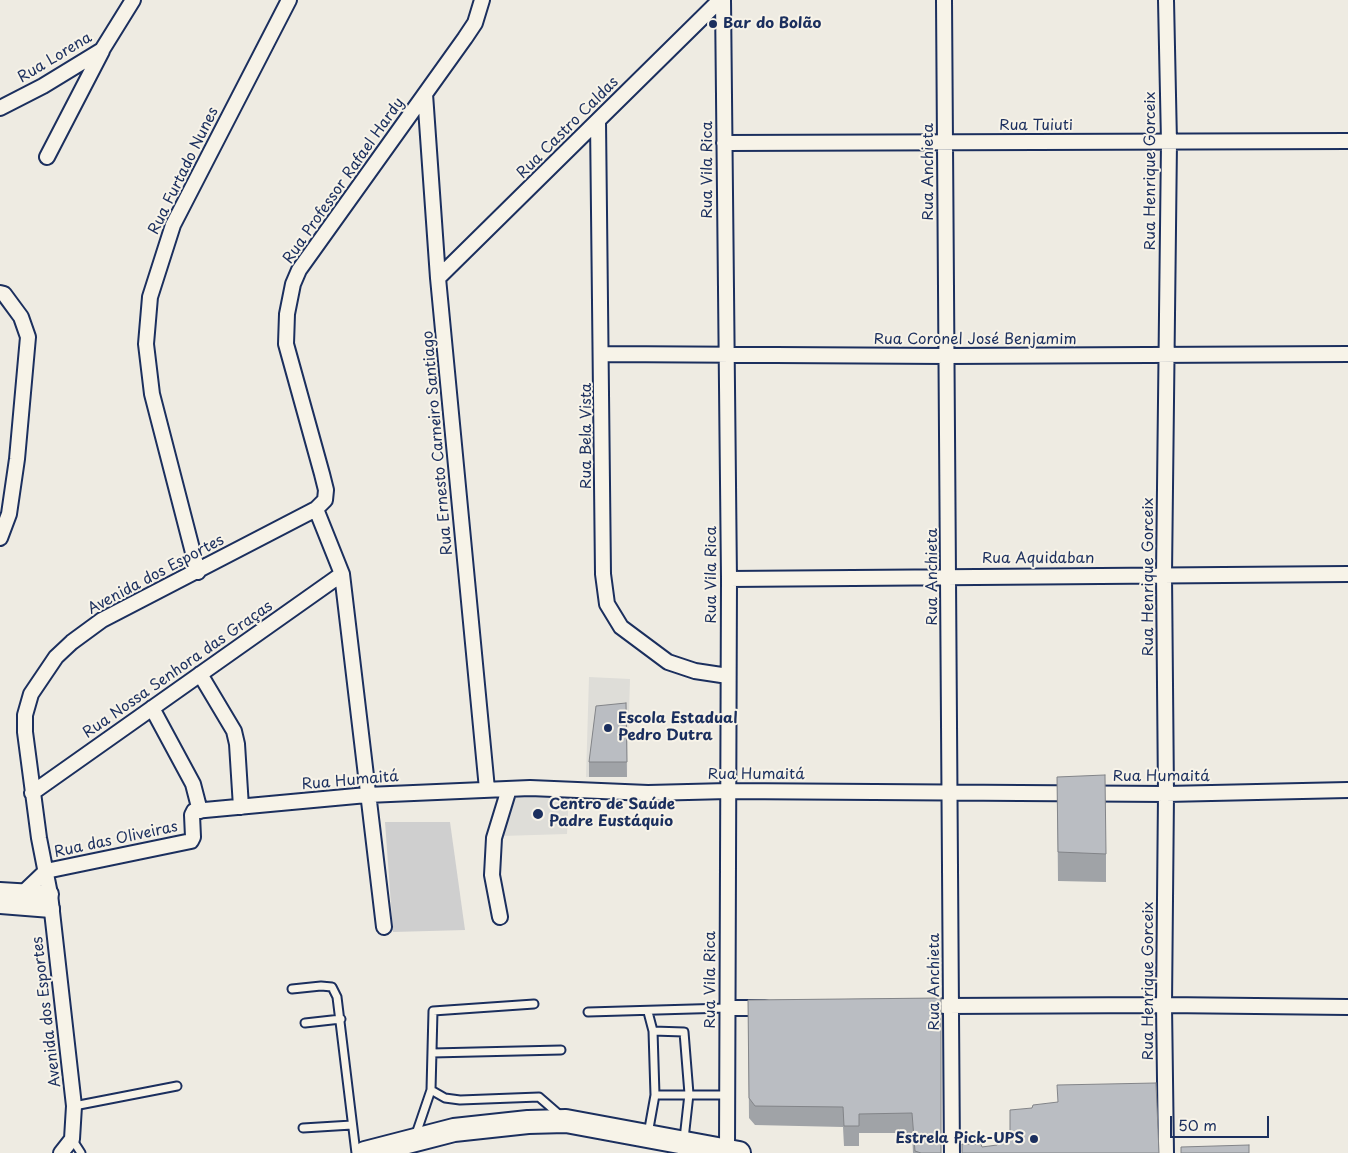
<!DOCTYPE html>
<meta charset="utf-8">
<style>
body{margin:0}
#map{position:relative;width:1348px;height:1153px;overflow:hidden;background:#eeebe2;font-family:"Playpen Sans",sans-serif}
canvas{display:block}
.scale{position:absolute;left:1170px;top:1116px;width:99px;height:22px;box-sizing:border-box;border:2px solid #1b2f5e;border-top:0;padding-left:6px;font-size:15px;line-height:18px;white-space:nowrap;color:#1b2f5e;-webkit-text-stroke:4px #f7f3e8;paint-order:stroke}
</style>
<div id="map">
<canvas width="1348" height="1153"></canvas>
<div class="scale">50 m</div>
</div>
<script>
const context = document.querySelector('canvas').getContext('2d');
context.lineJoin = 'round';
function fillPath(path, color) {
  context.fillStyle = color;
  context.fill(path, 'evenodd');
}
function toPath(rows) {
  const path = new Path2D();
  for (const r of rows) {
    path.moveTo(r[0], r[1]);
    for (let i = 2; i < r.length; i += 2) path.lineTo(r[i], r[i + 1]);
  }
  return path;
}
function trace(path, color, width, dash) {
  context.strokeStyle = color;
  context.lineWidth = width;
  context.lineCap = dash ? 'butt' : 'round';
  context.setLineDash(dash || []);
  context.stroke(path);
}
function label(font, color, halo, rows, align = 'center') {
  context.font = font + ' "Playpen Sans",sans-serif';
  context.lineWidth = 4;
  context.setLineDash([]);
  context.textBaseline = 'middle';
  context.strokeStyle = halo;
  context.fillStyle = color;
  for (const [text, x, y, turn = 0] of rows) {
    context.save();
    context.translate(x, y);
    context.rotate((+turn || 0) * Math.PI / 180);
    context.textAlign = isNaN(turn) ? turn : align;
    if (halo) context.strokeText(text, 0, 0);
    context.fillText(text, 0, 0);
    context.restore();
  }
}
fillPath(toPath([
 [589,677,630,679,627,777,586,777],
 [512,793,569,793,567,834,501,836]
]), '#deddd8');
fillPath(toPath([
 [385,822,450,822,465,930,393,932]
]), '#cfcfcf');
const service = toPath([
 [292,989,321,986,332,987,337,997,356,1153],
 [588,1012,727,1008],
 [648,1012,653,1031,655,1095,648,1134],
 [305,1023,341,1019],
 [653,1031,684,1032,689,1094,684,1139],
 [432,1053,561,1050],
 [431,1090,445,1098,460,1100,539,1097,562,1117],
 [655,1095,728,1095],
 [74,1106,177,1086],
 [303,1128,352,1125],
 [415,1137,431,1090,433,1011,534,1004],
 [72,1139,81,1153]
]);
const minor = toPath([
 [723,0,729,579,727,1151],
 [944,0,952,1153],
 [1166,0,1169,142,1164,574,1166,794,1164,1005,1166,1153],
 [425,94,438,278,487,789],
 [0,108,43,86,102,50,133,0],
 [598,121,603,574,607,604,621,627,668,662,695,671,728,676],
 [724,143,1348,141],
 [47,157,102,51],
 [438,278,720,0],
 [0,293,4,294,21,317,28,337,17,459,9,514,0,538],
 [603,354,947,356,1348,354],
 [316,509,342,574,384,927],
 [198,572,152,394,146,344,150,297,173,225,289,0],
 [729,579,1348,574],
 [200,674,234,731,237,744,241,807],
 [152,708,193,784,200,811],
 [32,793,342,574],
 [46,871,191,841,193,837,192,815,194,811,367,795,530,788,648,793,728,791,1166,794,1348,790],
 [23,893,46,871],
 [500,917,492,875,494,838,509,789],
 [944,1006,1164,1005,1348,1007],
 [727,1008,765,1008],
 [61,1153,72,1139,74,1106,50,894,39,838,25,732,25,715,31,694,56,657,72,642,102,620,316,509,325,500,326,490,322,474,286,344,287,314,293,284,299,270,465,38,475,23,482,0]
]);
const tertiary = toPath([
 [0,891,50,894],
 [0,905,51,909]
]);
const trunk = toPath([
 [365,1153,454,1130,528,1122,566,1121,739,1153]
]);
trace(service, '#1b2f5e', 11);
trace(minor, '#1b2f5e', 18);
trace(tertiary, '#1b2f5e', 20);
trace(trunk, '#1b2f5e', 26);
trace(service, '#f7f3e8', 7);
trace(minor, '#f7f3e8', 14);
trace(tertiary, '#f7f3e8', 16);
trace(trunk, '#f7f3e8', 22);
fillPath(toPath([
 [626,703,627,777,589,777,589,762],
 [1057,777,1106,854,1106,882,1058,881],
 [941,998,941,1153,913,1153,912,1133,859,1133,859,1146,844,1146,843,1127,755,1125,749,1118,748,1000]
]), '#a0a3a7');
const building = toPath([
 [626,703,627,762,589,762,596,706,626,703],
 [1105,775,1106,854,1058,852,1057,777,1105,775],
 [941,998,941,1153,921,1153,915,1151,912,1113,859,1114,859,1126,844,1126,843,1107,755,1106,749,1098,748,1000,941,998],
 [1156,1083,1159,1153,962,1153,962,1144,981,1144,982,1147,997,1145,1002,1139,1010,1140,1010,1110,1032,1108,1033,1105,1058,1102,1057,1085,1156,1083],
 [1249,1145,1249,1153,1181,1153,1181,1147,1249,1145]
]);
fillPath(building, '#babdc2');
trace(building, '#828488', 1);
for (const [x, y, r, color] of [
 [713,24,5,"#1b2f5e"],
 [608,728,5,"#1b2f5e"],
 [538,814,6,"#1b2f5e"],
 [1034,1139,5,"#1b2f5e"]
]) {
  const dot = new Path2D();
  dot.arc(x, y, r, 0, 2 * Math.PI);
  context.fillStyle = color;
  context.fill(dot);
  trace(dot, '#f7f3e8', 2);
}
label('bold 15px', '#1b2f5e', '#f7f3e8', [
 ["Bar do Bolão",723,24],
 ["Escola Estadual",618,719],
 ["Pedro Dutra",618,736],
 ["Centro de Saúde",549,805],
 ["Padre Eustáquio",549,822],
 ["Estrela Pick-UPS",1024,1139,"right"]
], 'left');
label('15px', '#1b2f5e', '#f7f3e8', [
 ["Rua Lorena",55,58,-31],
 ["Rua Tuiuti",1036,126],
 ["Rua Castro Caldas",568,128,-45],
 ["Rua Vila Rica",708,170,-90],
 ["Rua Furtado Nunes",184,171,-64],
 ["Rua Henrique Gorceix",1151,171,-90],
 ["Rua Anchieta",929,172,-90],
 ["Rua Professor Rafael Hardy",344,181,-55],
 ["Rua Coronel José Benjamim",975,340],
 ["Rua Bela Vista",587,436,-90],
 ["Rua Ernesto Carneiro Santiago",438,443,-95],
 ["Rua Aquidaban",1038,559],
 ["Avenida dos Esportes",156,575,-28],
 ["Rua Vila Rica",712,575,-90],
 ["Rua Anchieta",933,577,-90],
 ["Rua Henrique Gorceix",1149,577,-90],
 ["Rua Nossa Senhora das Graças",178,670,-35],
 ["Rua Humaitá",756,775],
 ["Rua Humaitá",1161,777],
 ["Rua Humaitá",350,781,-5],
 ["Rua das Oliveiras",116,840,-12],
 ["Rua Vila Rica",711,980,-90],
 ["Rua Henrique Gorceix",1149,981,-90],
 ["Rua Anchieta",935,982,-90],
 ["Avenida dos Esportes",47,1012,-97]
]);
</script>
